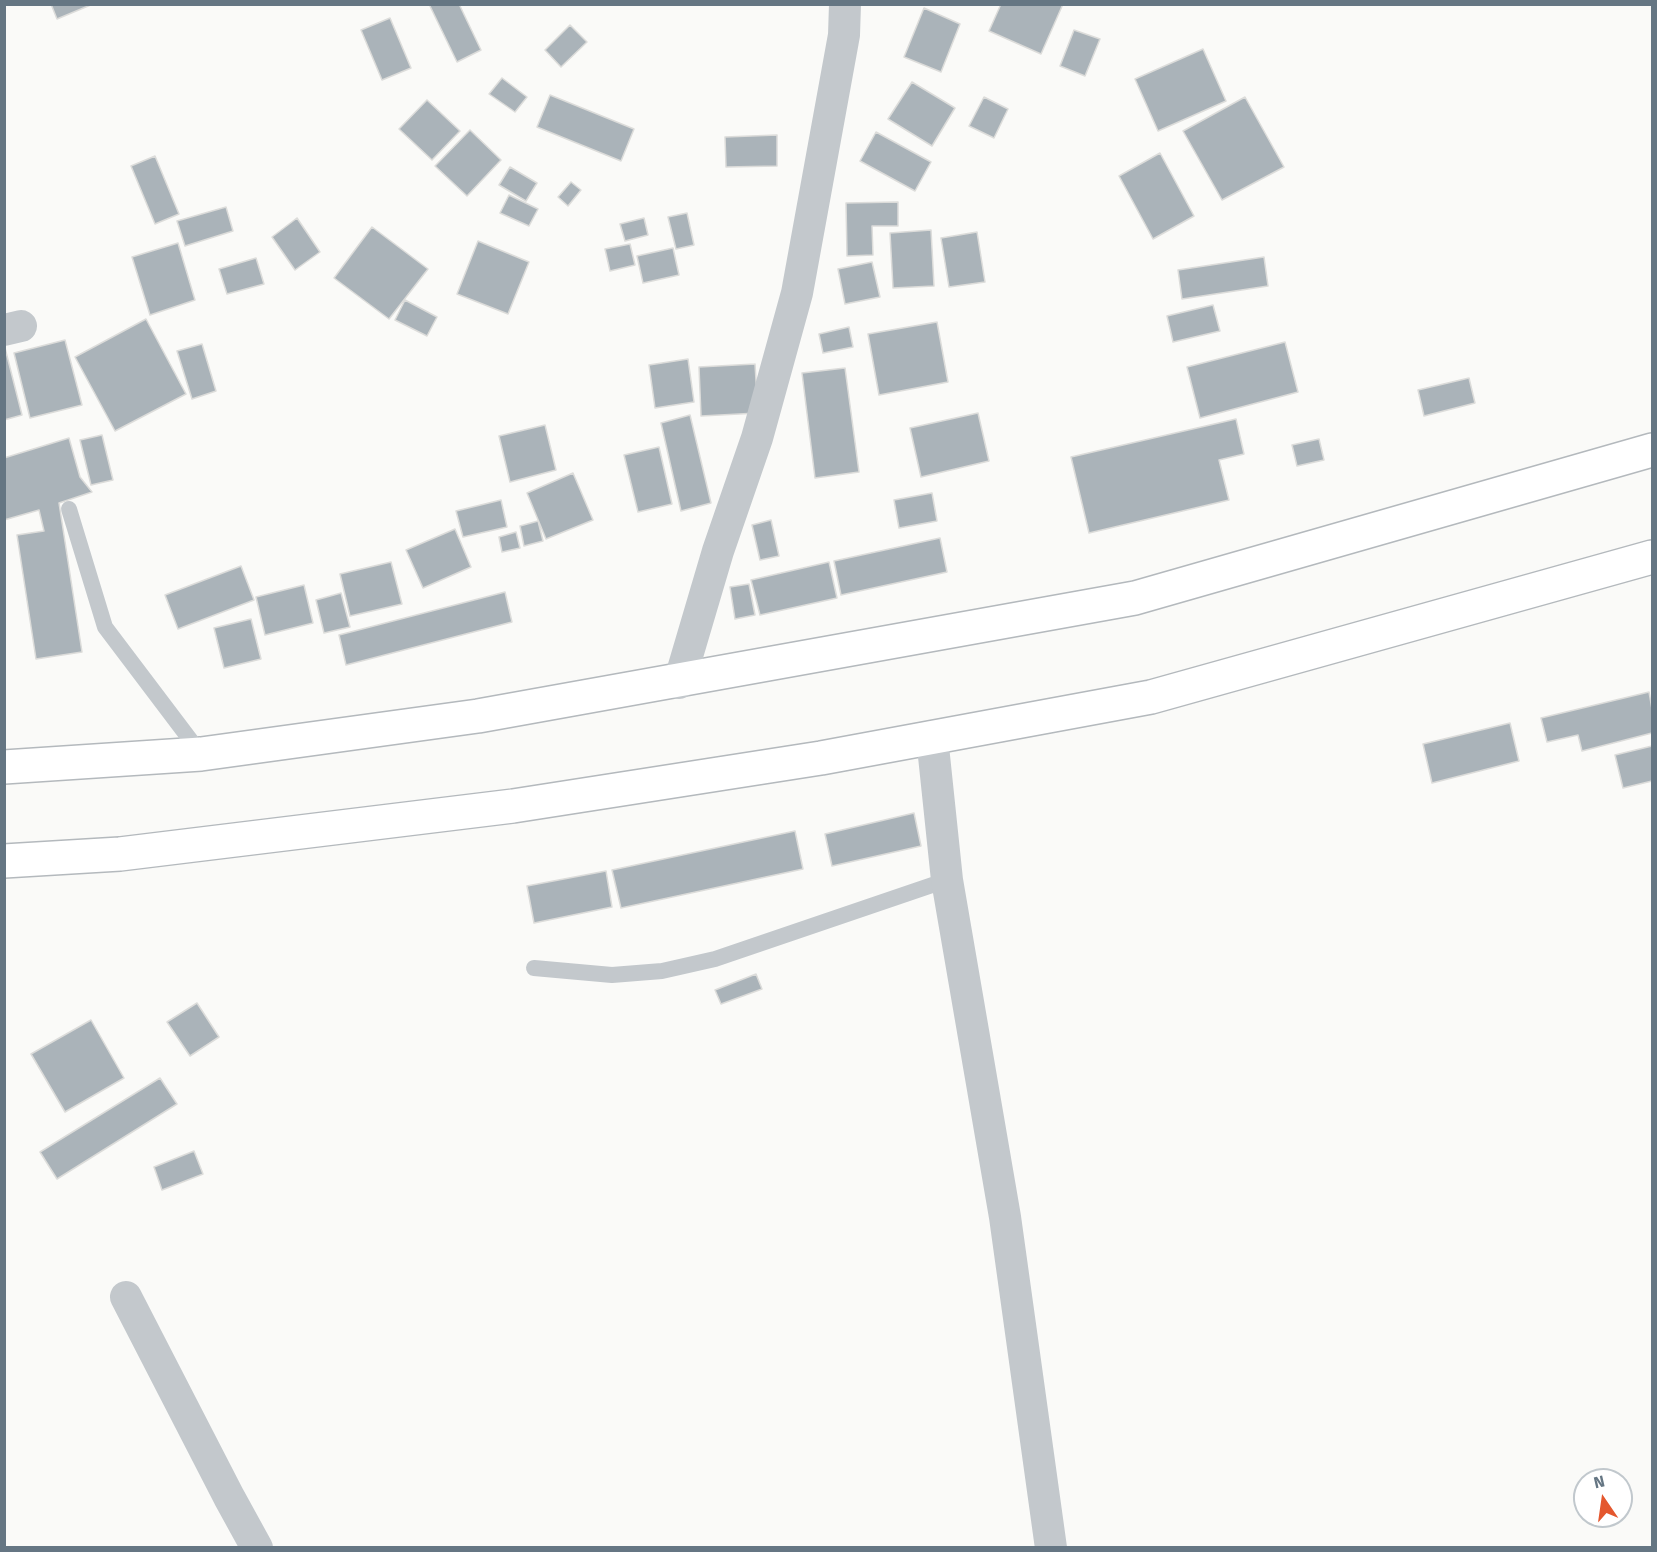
<!DOCTYPE html>
<style>
body{margin:0}
#map{position:relative;width:1657px;height:1552px;overflow:hidden;background:#fafaf8;font-family:"Fira Sans",sans-serif}
canvas{display:block}
.frame{position:absolute;inset:0;border:6px solid #657683;pointer-events:none}
.north{position:absolute;left:1573px;top:1468px;width:60px;height:60px;box-sizing:border-box;background:#fff;border:2px solid #c1c8cd;border-radius:50%;rotate:347deg;font-size:16px;font-weight:700;line-height:24px;text-align:center;color:#657683}
.north::after{content:'';display:block;margin:auto;width:21px;height:27px;background:#e4572e;clip-path:polygon(50% 0,100% 100%,50% 72%,0 100%)}
</style>
<div id="map">
<canvas width="1657" height="1552"></canvas>
<div class="frame"></div>
<div class="north">N</div>
</div>
<script>
const context = document.querySelector('canvas').getContext('2d');
context.lineJoin = 'round';
function fillPath(path, color) {
  context.fillStyle = color;
  context.fill(path, 'evenodd');
}
function toPath(rows) {
  const path = new Path2D();
  for (const r of rows) {
    path.moveTo(r[0], r[1]);
    for (let i = 2; i < r.length; i += 2) path.lineTo(r[i], r[i + 1]);
  }
  return path;
}
function trace(path, color, width, dash) {
  context.strokeStyle = color;
  context.lineWidth = width;
  context.lineCap = dash ? 'butt' : 'round';
  context.setLineDash(dash || []);
  context.stroke(path);
}
const building = toPath([
 [51,4,93,4,57,19,51,4],
 [429,4,459,4,481,50,457,62,429,4],
 [1001,4,1063,4,1041,54,989,31,1001,4],
 [924,8,960,24,941,72,904,57,924,8],
 [390,18,411,68,382,80,361,30,390,18],
 [570,25,587,42,561,67,545,50,570,25],
 [1074,30,1100,39,1085,76,1060,66,1074,30],
 [1203,49,1226,101,1158,131,1135,79,1203,49],
 [502,78,527,97,515,112,489,94,502,78],
 [912,82,955,108,932,146,888,119,912,82],
 [550,95,634,129,621,161,537,127,550,95],
 [984,97,1008,109,994,138,969,126,984,97],
 [1245,97,1284,167,1222,200,1183,131,1245,97],
 [427,100,460,131,432,160,399,129,427,100],
 [470,130,501,160,467,196,435,166,470,130],
 [876,132,931,162,915,191,860,161,876,132],
 [777,135,777,166,726,167,725,137,777,135],
 [1160,153,1194,216,1153,239,1119,176,1160,153],
 [155,156,179,214,155,224,131,166,155,156],
 [510,167,537,183,526,201,499,185,510,167],
 [571,182,581,190,568,206,558,197,571,182],
 [509,195,538,209,529,226,500,213,509,195],
 [898,202,898,226,872,226,873,255,847,256,846,203,898,202],
 [226,207,233,231,185,246,177,221,226,207],
 [687,213,694,245,676,249,668,217,687,213],
 [297,218,320,252,295,270,272,237,297,218],
 [644,218,648,235,625,241,620,224,644,218],
 [372,227,428,269,389,319,334,278,372,227],
 [931,230,934,286,893,288,890,233,931,230],
 [977,232,985,282,949,287,941,238,977,232],
 [478,241,529,262,508,314,457,294,478,241],
 [178,243,195,300,150,315,132,257,178,243],
 [630,244,635,265,610,271,605,249,630,244],
 [673,248,679,275,643,283,637,256,673,248],
 [1264,257,1268,286,1182,299,1178,270,1264,257],
 [256,258,264,284,227,294,219,269,256,258],
 [872,262,880,297,845,304,838,269,872,262],
 [405,300,437,317,427,336,395,320,405,300],
 [1213,305,1220,331,1173,342,1167,316,1213,305],
 [146,319,186,394,115,431,75,357,146,319],
 [937,322,948,382,879,395,868,334,937,322],
 [849,327,853,347,823,353,819,334,849,327],
 [65,340,82,405,30,418,14,353,65,340],
 [1285,342,1298,392,1200,418,1187,367,1285,342],
 [4,344,22,415,4,420,4,344],
 [202,344,216,391,192,399,177,351,202,344],
 [688,359,694,402,655,408,649,365,688,359],
 [755,364,758,413,701,416,699,367,755,364],
 [845,368,859,472,815,478,802,373,845,368],
 [1469,378,1475,403,1424,416,1418,390,1469,378],
 [978,413,989,461,921,477,910,428,978,413],
 [690,415,711,503,681,511,661,423,690,415],
 [1236,419,1244,454,1219,460,1229,500,1089,533,1071,457,1236,419],
 [545,425,556,470,510,482,499,436,545,425],
 [102,435,113,480,91,485,80,440,102,435],
 [69,438,80,477,92,492,59,503,82,652,36,659,17,535,44,531,39,510,4,520,4,458,69,438],
 [1319,439,1324,460,1297,466,1292,445,1319,439],
 [659,447,672,504,638,512,624,455,659,447],
 [573,473,593,520,546,539,527,493,573,473],
 [932,493,937,521,899,528,894,500,932,493],
 [501,500,507,527,463,537,456,511,501,500],
 [771,520,779,556,760,560,752,525,771,520],
 [538,521,543,541,524,546,520,526,538,521],
 [455,529,471,567,423,588,406,550,455,529],
 [516,532,520,548,502,552,499,537,516,532],
 [940,538,947,572,841,595,834,561,940,538],
 [391,562,402,604,350,616,340,574,391,562],
 [829,562,837,598,760,615,751,580,829,562],
 [241,566,254,600,178,629,165,595,241,566],
 [749,584,755,615,735,619,730,587,749,584],
 [304,585,313,623,265,635,256,597,304,585],
 [505,592,512,622,346,665,339,635,505,592],
 [341,593,350,627,324,633,316,600,341,593],
 [251,619,261,659,224,668,214,628,251,619],
 [1649,692,1652,709,1652,733,1582,751,1578,735,1547,742,1541,718,1649,692],
 [1510,723,1519,761,1432,783,1423,744,1510,723],
 [1652,746,1652,781,1623,788,1615,755,1652,746],
 [914,813,921,846,832,866,825,834,914,813],
 [795,831,803,869,621,908,612,870,795,831],
 [606,871,612,907,534,923,527,886,606,871],
 [756,974,762,989,721,1004,715,990,756,974],
 [197,1003,219,1037,190,1056,167,1022,197,1003],
 [91,1020,124,1078,65,1112,31,1054,91,1020],
 [160,1078,177,1104,57,1179,40,1152,160,1078],
 [194,1151,203,1174,162,1190,154,1167,194,1151]
]);
fillPath(building, '#aab3b9');
trace(building, '#dcdcda', 1.5);
const highway = toPath([
 [4,767,201,754,478,716,1135,598,1652,450],
 [4,861,120,854,513,806,821,758,1151,697,1652,557]
]);
trace(highway, '#b4b9bd', 36);
trace(toPath([
 [69,509,105,627,201,754],
 [534,968,612,975,662,971,715,959,947,880]
]), '#c3c8cc', 16);
trace(toPath([
 [4,330,21,326],
 [679,683,718,551,757,438,797,293,844,35,845,4],
 [932,737,947,880,1005,1217,1051,1548],
 [126,1297,229,1497,257,1548]
]), '#c3c8cc', 32);
trace(highway, '#fff', 33);
</script>
